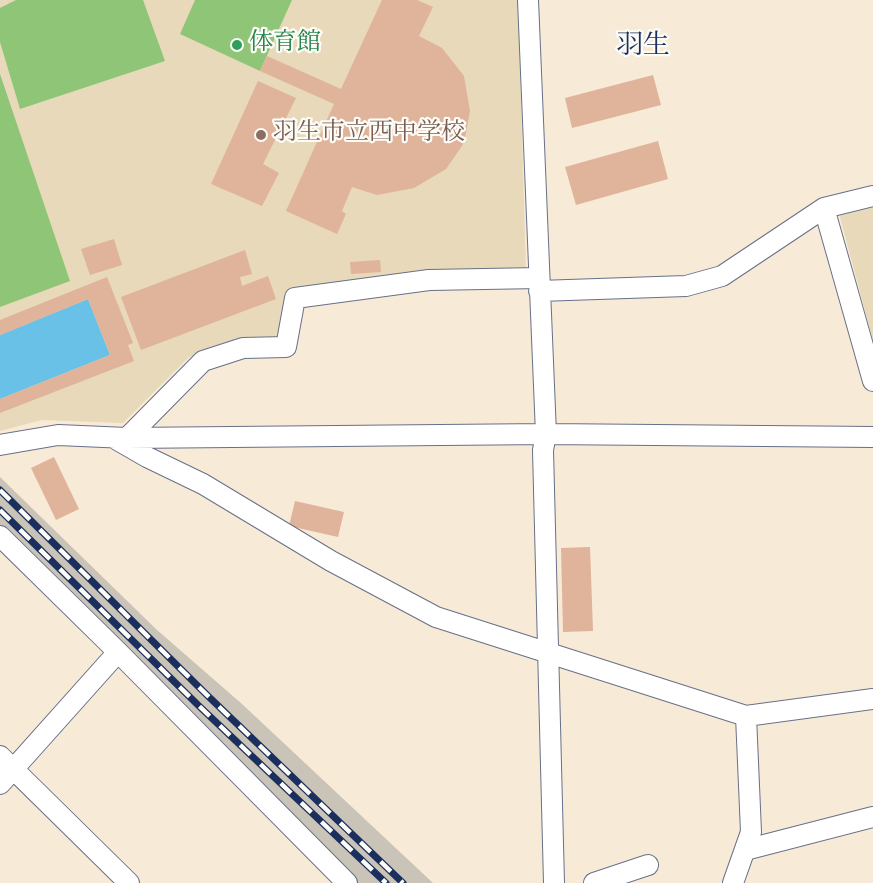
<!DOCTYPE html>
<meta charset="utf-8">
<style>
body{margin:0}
canvas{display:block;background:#f7ead7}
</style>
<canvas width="873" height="883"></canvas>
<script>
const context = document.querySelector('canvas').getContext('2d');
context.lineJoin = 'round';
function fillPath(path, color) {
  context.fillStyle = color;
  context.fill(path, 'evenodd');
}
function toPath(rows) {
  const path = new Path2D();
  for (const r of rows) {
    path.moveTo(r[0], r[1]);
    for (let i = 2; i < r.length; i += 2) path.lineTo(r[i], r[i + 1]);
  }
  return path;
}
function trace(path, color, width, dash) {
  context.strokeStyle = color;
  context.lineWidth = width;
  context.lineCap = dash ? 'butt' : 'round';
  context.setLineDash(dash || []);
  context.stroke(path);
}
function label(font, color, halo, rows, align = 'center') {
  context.font = font + ' Vollkorn,"Noto Serif JP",serif';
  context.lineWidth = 4.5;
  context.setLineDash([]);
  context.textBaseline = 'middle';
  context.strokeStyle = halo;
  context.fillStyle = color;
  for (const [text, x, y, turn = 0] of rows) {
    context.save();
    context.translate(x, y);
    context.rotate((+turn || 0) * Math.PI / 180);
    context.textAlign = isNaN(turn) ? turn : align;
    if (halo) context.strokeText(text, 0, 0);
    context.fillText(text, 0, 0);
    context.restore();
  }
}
fillPath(toPath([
 [0,0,518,0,526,271,317,286,287,290,278,341,251,339,189,357,123,423,42,420,0,431],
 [873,206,873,341,839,213]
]), '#e8d9ba');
fillPath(toPath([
 [0,477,157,630,242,704,433,883,355,883,0,528]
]), '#c9c3b8');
fillPath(toPath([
 [16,0,143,0,165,61,20,109,0,42,0,8],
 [195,0,292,0,260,71,180,34],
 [0,74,70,281,0,307]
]), '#8fc577');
fillPath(toPath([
 [88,299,110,355,0,399,0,335]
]), '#6ac1e7');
fillPath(toPath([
 [382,0,417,0,433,7,419,36,442,48,464,76,470,111,464,143,446,169,414,188,377,195,352,187,342,211,346,214,337,234,286,211,334,104,260,71,267,56,341,89],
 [653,75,661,105,572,128,565,98],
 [258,81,296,98,263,164,279,173,262,206,211,184],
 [658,141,668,179,576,205,565,167],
 [114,239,122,265,90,275,81,249],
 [245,250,252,274,240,277,242,286,268,276,276,299,141,350,121,297],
 [380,260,381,272,351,274,350,262],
 [107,277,133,343,128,345,134,361,0,413,0,399,110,355,88,299,0,335,0,320],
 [54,457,79,509,56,520,31,468],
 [295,501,344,512,338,537,289,526],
 [590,547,593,631,563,632,561,548]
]), '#e0b39b');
const minor = toPath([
 [528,0,546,434,543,450,554,883],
 [824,208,873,381],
 [539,291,686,286,722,276,824,208,873,196],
 [114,438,147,457,203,484,331,561,436,617,746,716,873,699],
 [127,438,203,361,243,348,286,347,295,298,429,280,539,278],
 [0,445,58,435,127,438,546,434,873,437],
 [0,536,118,652,347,883],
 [0,756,129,883],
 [0,784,118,652],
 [745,850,873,817],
 [594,883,648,865],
 [733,883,751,832,746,716]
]);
trace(minor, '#687088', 22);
trace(minor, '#fff', 20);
const rail = toPath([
 [0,490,209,697,403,883],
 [0,510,199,706,386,883]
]);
trace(rail, '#1b2f5e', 7);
trace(rail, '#fdfcf7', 4.5, [14]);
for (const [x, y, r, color] of [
 [237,45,6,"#2e9e5b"],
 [261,135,6,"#8d6e63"]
]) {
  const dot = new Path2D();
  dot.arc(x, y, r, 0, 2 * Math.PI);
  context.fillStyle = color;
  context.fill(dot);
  trace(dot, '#fdfcf7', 2);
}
label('24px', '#27864d', '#fdfcf7', [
 ["体育館",249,45]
], 'left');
label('24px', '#785e54', '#fdfcf7', [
 ["羽生市立西中学校",273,135]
], 'left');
label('27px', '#1b2f5e', '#fdfcf7', [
 ["羽生",643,48]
]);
</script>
